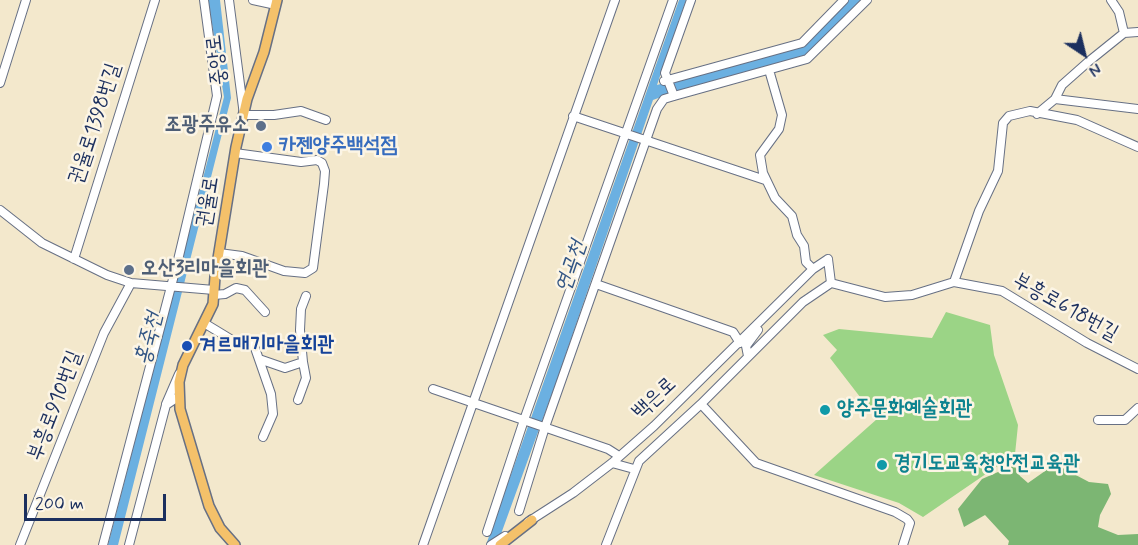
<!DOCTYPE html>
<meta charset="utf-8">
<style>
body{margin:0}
#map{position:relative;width:1138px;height:545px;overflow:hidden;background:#f3e8cc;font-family:Mynerve,sans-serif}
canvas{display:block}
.north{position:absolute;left:1054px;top:24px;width:60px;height:60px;-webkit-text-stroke:4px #fcf5e5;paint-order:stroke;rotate:145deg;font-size:16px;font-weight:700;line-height:24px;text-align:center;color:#1b2f5e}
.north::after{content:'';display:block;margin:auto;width:21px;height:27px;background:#1b2f5e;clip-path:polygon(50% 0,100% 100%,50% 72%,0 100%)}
.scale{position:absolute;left:24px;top:494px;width:142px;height:27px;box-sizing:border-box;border:3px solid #1b2f5e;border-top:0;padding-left:8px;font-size:18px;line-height:21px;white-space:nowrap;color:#1b2f5e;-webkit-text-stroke:4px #fcf5e5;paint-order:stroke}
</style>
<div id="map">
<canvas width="1138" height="545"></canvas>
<div class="north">N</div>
<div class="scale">200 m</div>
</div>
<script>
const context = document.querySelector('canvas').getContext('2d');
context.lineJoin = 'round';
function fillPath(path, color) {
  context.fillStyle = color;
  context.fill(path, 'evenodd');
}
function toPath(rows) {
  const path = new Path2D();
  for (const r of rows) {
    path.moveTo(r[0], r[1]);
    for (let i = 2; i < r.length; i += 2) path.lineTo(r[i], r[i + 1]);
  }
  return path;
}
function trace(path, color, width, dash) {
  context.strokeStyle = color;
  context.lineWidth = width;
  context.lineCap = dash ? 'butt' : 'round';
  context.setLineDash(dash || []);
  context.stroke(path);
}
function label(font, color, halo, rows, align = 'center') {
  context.font = font + ' Mynerve,"Poor Story",sans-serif';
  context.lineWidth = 5;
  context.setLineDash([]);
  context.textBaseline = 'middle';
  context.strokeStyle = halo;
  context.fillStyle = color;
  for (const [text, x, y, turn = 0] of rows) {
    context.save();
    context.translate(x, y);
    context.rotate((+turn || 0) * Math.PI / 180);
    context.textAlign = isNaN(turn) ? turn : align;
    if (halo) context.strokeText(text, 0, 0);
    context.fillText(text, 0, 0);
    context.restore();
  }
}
fillPath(toPath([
 [946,312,990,325,994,355,1018,425,1015,454,923,517,899,503,814,475,877,419,830,358,837,350,823,335,839,329,932,338]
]), '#9bd486');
fillPath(toPath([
 [1055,464,1089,482,1108,484,1111,494,1100,515,1098,527,1118,535,1138,534,1138,545,1008,545,1009,541,985,515,964,527,958,509,982,479,1014,465,1020,476,1028,483]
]), '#7cb673');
fillPath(toPath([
 [208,0,220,0,231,98,118,545,108,545,224,97],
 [679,0,686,0,657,85,802,46,849,0,862,0,803,58,680,90,653,100,558,377,497,545,486,545]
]), '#6bb0e1');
const minor = toPath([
 [229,0,244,115,274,115,301,111,326,120],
 [253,0,276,5],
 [1111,0,1119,12,1124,33],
 [769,70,782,115,779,129,760,155,763,173,775,198,792,216,797,235,804,246,806,262,813,269],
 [664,81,802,43,844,0],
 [0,83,26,0],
 [674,96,665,73,691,0],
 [1055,99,1138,109],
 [1037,114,1055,99,1062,85,1088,62,1124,33,1138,32],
 [573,116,765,180],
 [0,210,42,243,107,275,131,283,214,290],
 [219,253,242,256,284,271,305,273,313,268,324,184,325,171,322,163,317,160,301,162,235,153],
 [74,259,155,0],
 [828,259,831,283],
 [954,282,979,211,998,171,1003,123,1009,116,1030,111,1077,120,1138,147],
 [596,284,733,332,740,343],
 [214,295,225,294,236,288,245,290,265,312],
 [204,323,232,340,252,344,255,348,271,394,273,414,263,437],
 [748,356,746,346,758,330],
 [259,359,285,368,303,362,300,330,301,309,306,296],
 [433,389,608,449,619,456],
 [298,400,306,378,303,362],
 [166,404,179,374],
 [701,404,756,463,895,512,907,519,910,523,903,545],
 [1098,420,1125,420,1138,408],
 [612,463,634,469],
 [519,511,545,427,657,109,664,99,674,96,807,59,867,0],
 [528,522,573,493,612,463,654,426,813,269,828,259],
 [487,532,524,420,673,0],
 [20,545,104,333,131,283],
 [103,545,178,260,217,96,204,0],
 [129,545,166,405,178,397],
 [423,545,615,0],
 [491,545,505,536],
 [606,545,639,461,701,404,803,302,831,283,885,297,912,295,954,282,1002,291,1087,343,1138,369]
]);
const major = toPath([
 [235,545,220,528,209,506,180,409,179,382,183,365,213,304,215,277,236,147,247,99,264,52,277,0],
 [500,545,532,520]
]);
trace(minor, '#677084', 10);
trace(major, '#677084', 12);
trace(minor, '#fff', 8);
trace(major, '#f4c16a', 9);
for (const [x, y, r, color] of [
 [261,126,6,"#5c6f8a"],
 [267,147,6,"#3f7fe0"],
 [129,270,6,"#5c6f8a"],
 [187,346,6,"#1a4fb4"],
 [825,410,6,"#0f9aa8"],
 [882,465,6,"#0f9aa8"]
]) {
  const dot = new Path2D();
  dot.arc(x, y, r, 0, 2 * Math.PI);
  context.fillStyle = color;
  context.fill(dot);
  trace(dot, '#fcf5e5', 2);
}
label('21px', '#1b2f5e', '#fcf5e5', [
 ["중앙로",218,60,-97],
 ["권율로1398번길",96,124,-72],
 ["권율로",209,202,-81],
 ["부흥로618번길",1065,308,29],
 ["백은로",655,399,-43],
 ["부흥로910번길",56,406,-69]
]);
label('bold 21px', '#4e5e75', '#fcf5e5', [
 ["조광주유소",249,126],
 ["오산3리마을회관",141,270,"left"]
], 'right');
label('bold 21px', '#366cbe', '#fcf5e5', [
 ["카젠양주백석점",279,147]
], 'left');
label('bold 21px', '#164399', '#fcf5e5', [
 ["겨르매기마을회관",199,346]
], 'left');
label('bold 21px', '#0d838f', '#fcf5e5', [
 ["양주문화예술회관",837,410],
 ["경기도교육청안전교육관",894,465]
], 'left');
label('italic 22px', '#335685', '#fcf5e5', [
 ["연곡천",572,267,-71],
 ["홍죽천",150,339,-76]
]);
</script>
